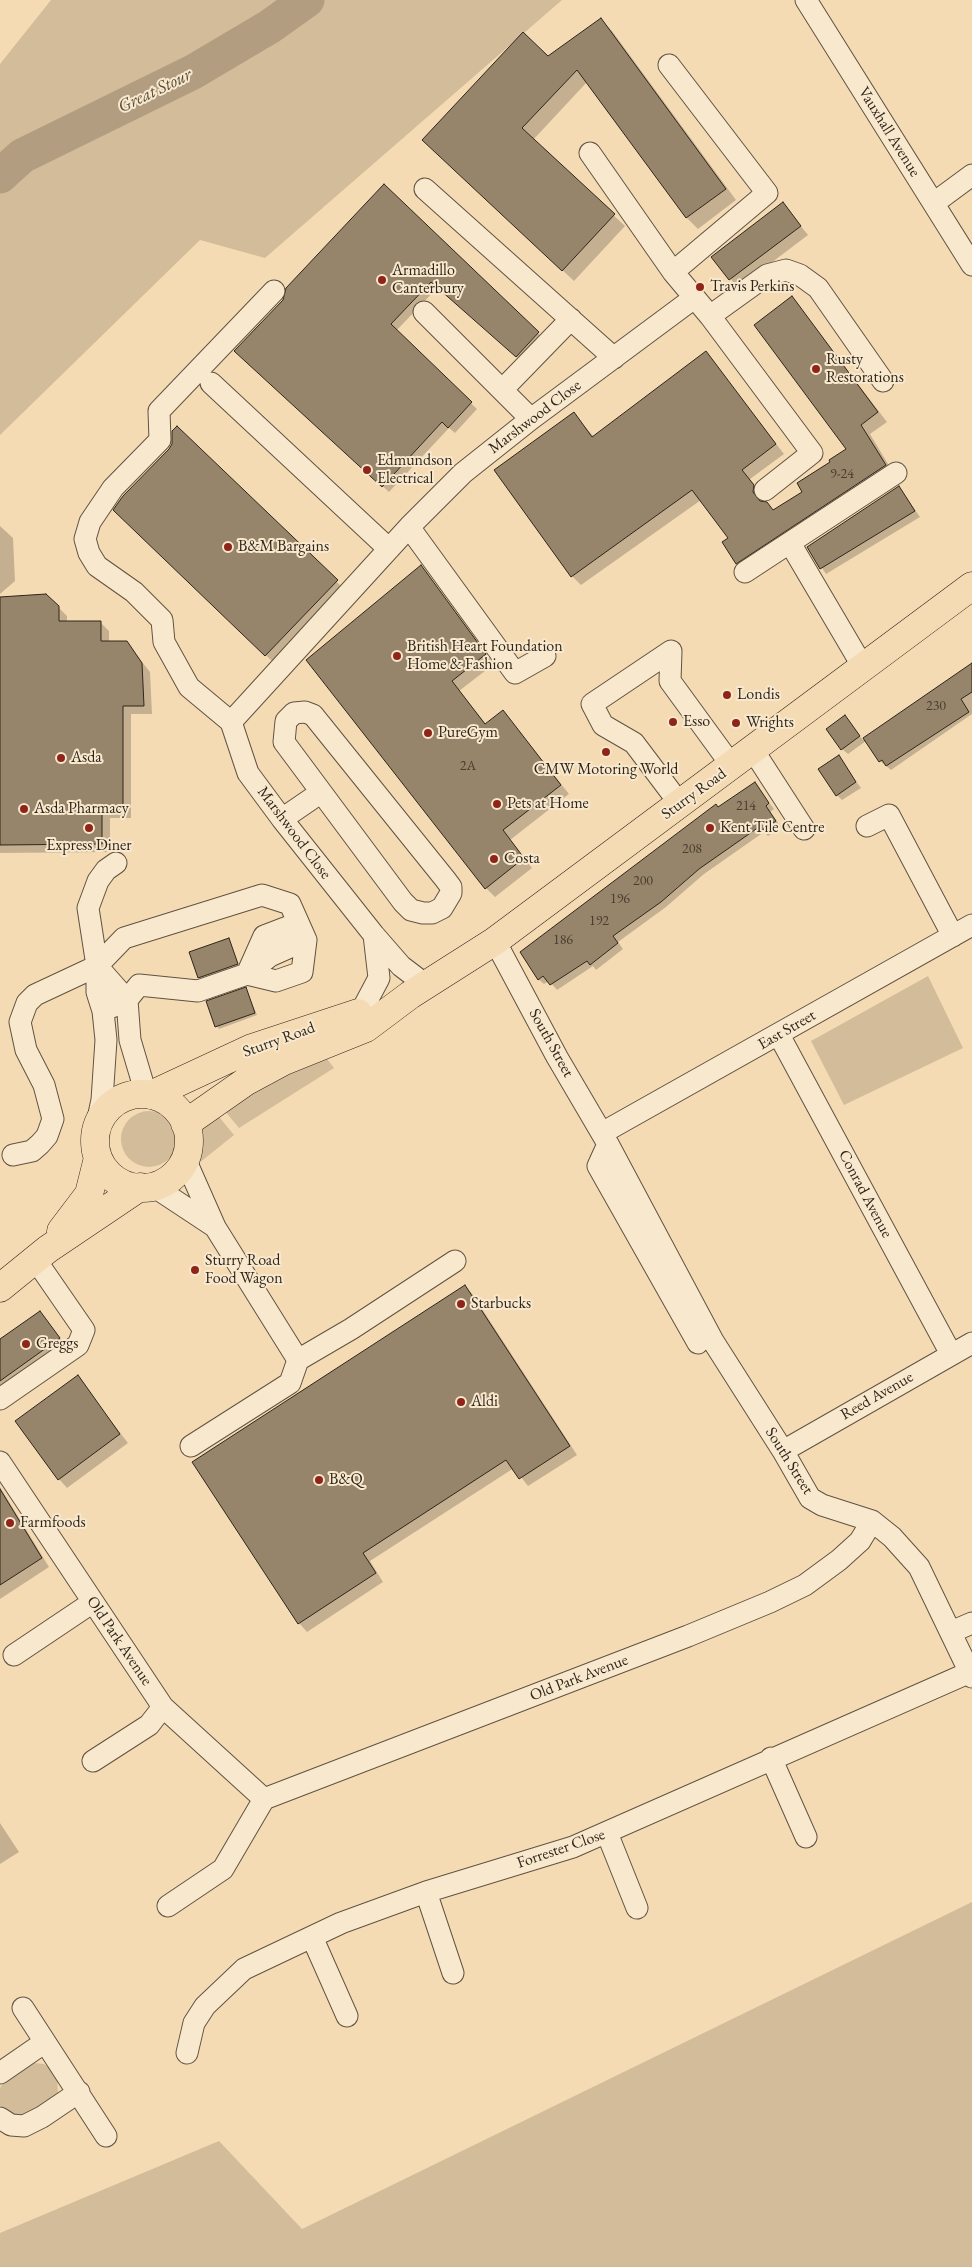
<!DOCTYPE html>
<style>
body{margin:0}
canvas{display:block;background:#f5dbb4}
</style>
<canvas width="972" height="2267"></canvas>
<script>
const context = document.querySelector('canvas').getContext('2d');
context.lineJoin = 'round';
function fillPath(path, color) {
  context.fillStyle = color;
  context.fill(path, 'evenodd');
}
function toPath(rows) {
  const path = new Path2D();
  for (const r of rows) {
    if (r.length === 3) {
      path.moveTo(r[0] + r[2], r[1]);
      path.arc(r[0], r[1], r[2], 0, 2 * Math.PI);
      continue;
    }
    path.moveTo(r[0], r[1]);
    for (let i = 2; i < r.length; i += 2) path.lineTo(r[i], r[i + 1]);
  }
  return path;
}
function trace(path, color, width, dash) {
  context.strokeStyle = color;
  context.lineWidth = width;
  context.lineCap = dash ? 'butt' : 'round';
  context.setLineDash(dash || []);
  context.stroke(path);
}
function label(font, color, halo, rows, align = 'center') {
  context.font = font + ' "EB Garamond",serif';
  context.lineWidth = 4;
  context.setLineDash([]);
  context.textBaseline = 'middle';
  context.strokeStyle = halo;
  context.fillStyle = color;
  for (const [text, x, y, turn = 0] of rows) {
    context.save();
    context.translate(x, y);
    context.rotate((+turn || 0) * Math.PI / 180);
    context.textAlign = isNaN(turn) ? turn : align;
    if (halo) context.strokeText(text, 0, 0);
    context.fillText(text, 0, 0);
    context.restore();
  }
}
fillPath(toPath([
 [51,0,562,0,265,258,200,240,0,435,0,64],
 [928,976,963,1048,844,1105,811,1041],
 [325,1056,334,1068,239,1128,220,1105],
 [149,1139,28],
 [215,1112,234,1135,199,1163,196,1155,198,1142,203,1128],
 [972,1902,972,2267,0,2267,0,2233,219,2141,302,2229],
 [34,2063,44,2064,51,2069,57,2075,58,2094,53,2103,18,2119,3,2111,0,2105,0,2088,4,2081,27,2065]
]), '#d3bc9a');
fillPath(toPath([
 [601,20,612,31,736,200,698,229,687,218,587,82,533,140,625,226,574,281,435,151],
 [384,186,544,339,523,362,438,287,396,331,477,409,455,433,449,428,389,492,242,357,284,300],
 [783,204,808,235,738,288,713,257],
 [792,298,887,422,870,434,894,474,746,573,736,564,730,538,701,500,581,585,572,576,574,414,594,437,706,353,784,454,750,479,762,495,763,503,774,511,804,492,848,449],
 [177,427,345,590,274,663,115,510,170,450],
 [899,487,920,517,826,574,808,547],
 [0,526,13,538,15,581,0,594],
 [421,566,494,664,459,691,486,724,503,711,569,794,510,840,532,868,495,897,486,888],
 [0,598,58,607,67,616,67,623,101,623,109,631,109,642,126,642,150,672,152,714,131,714,131,818,110,818,110,852,0,853],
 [972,665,972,714,891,770,880,761,866,741,848,754,842,749,845,717,863,740],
 [838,757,861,788,842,800,837,795],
 [755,784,774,809,770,812,781,827,768,836,764,832,704,874,666,907,618,942,623,949,596,970,593,966,557,990,549,981,544,984,538,979,719,808],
 [228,939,239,966,201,979,199,977],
 [246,989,257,1015,219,1029,217,1026],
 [465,1286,473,1295,577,1455,528,1486,514,1468,370,1561,383,1582,307,1632,299,1623],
 [40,1312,67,1347,6,1391,0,1386,0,1340],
 [77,1377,128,1443,67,1488,59,1479],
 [0,1487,49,1567,0,1599],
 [0,1823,19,1852,0,1864]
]), '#0003');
trace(toPath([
 [0,176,22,156,193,72,269,27,307,0]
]), '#b29d80', 35);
const building = toPath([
 [601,18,726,189,686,218,577,70,522,128,615,214,562,271,422,140,523,32,548,56,601,18],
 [384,184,539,332,516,357,431,282,391,324,472,402,448,428,442,422,382,487,234,351,283,300,286,288,384,184],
 [783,202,801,226,729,280,711,257,783,202],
 [792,296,878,412,861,425,886,465,736,564,722,542,728,538,692,490,571,577,494,470,574,412,592,437,706,351,776,444,742,470,754,485,753,492,760,501,767,502,773,510,802,492,797,483,830,462,829,460,846,449,754,325,792,296],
 [177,426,338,580,265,656,113,510,123,496,169,449,172,444,172,431,177,426],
 [899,486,915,511,820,569,807,547,899,486],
 [421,565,486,654,452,681,485,724,503,710,561,785,503,830,524,858,485,889,306,660,421,565],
 [46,594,59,606,59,621,101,621,101,641,127,641,142,663,144,706,123,706,123,810,102,810,102,844,0,845,0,597,46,594],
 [972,663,972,692,961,699,969,712,886,766,882,760,879,762,863,738,972,663],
 [845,715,860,736,841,750,826,729,845,715],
 [839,755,856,782,836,796,818,769,839,755],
 [755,782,769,803,766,806,776,821,761,831,759,827,699,869,661,902,613,936,618,943,590,965,587,961,550,985,543,976,538,980,520,952,716,804,718,807,755,782],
 [229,938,238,964,198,978,189,952,229,938],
 [246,987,255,1013,215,1027,206,1001,246,987],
 [465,1285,570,1446,519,1479,506,1460,363,1553,376,1573,298,1624,192,1462,465,1285],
 [40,1311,60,1338,0,1381,0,1339,40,1311],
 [78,1375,120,1434,58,1480,15,1421,78,1375],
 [0,1489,42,1558,0,1585,0,1489]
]);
fillPath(building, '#96846b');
trace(building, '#2f261b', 1);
const minor = toPath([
 [806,0,972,265],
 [669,65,767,193,673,272],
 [590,153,673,272,710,316,812,453,765,490],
 [425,189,614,358],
 [934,203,972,175],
 [274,291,159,411,160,440,113,488,90,522,85,539,89,553,97,566,134,592,162,620,164,642,189,687,231,722,248,773,282,819,374,935,401,966,426,985],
 [424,312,531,419],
 [710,316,767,275,786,270,800,275,818,288,883,381],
 [211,383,389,549],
 [502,390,571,319],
 [409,527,515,673,545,656],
 [790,543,863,667],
 [745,572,896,473],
 [305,712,313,715,445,879,451,887,451,893,442,908,432,913,423,913,411,910,403,902,284,742,286,721,294,713,305,712],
 [231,722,409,527,463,473,531,419,694,298],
 [753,750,804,829],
 [680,804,634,743,603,725,592,704,671,651,670,681,732,766],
 [282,819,320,793],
 [867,826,889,815,953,936],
 [298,923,264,936,247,974,276,981,302,972,306,940],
 [495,941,557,1057,608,1144,713,1341,783,1451,810,1498,822,1505,872,1521,892,1537,919,1567,972,1677],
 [97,966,127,1000,130,1040,146,1094],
 [361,1012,379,978,374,935],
 [779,1035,951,1354],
 [95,1133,102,1100,106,1040,103,1011,97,992,97,966,88,908,98,881,106,870,116,863],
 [602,1133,972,925],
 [608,1144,598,1166,698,1343],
 [13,1155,32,1151,40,1144,47,1136,53,1119,44,1085,26,1050,20,1022,27,1003,35,995,97,966,124,938,262,895,290,904,306,940,270,956,247,974,198,991,139,985,127,1000,103,1011],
 [185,1159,215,1227,298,1360],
 [153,1186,215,1227],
 [0,1399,78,1345,84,1330,35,1259],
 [191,1446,290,1383,298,1360,351,1329,455,1261],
 [783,1451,972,1343],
 [0,1462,163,1707,264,1799,688,1636,770,1602,805,1585,839,1560,860,1541,872,1521],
 [951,1632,972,1623],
 [14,1655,93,1602],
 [771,1758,806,1837],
 [93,1761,149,1725,163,1707],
 [607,1833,637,1908],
 [426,1892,453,1973],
 [168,1906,223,1869,264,1799],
 [312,1937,347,2016],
 [23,2008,106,2136],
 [187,2053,194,2023,205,2006,244,1969,341,1923,426,1892,573,1847,968,1673],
 [0,2073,45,2042],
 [0,2118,11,2125,24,2126,42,2117,79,2092]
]);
const highway = toPath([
 [142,1141,47],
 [151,1095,252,1048,358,1013],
 [185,1124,245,1082,284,1061,366,1028,410,995,495,941,972,586],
 [61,1231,89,1194,98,1158],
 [0,1288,48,1249,140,1187]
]);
trace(minor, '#605341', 23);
trace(highway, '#2f261b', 29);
trace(minor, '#f8e8ce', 21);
trace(highway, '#f5dbb4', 28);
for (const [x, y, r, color] of [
 [382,280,5,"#8f2418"],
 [700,287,5,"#8f2418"],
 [816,369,5,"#8f2418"],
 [367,470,5,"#8f2418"],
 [228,547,5,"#8f2418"],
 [397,656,5,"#8f2418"],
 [727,695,5,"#8f2418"],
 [673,722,5,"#8f2418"],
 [736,723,5,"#8f2418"],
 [428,733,5,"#8f2418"],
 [606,752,5,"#8f2418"],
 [61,758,5,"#8f2418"],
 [497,804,5,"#8f2418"],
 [24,809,5,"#8f2418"],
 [89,828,5,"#8f2418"],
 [710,828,5,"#8f2418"],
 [494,859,5,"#8f2418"],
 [195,1270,5,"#8f2418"],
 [461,1304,5,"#8f2418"],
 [26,1344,5,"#8f2418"],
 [461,1402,5,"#8f2418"],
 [319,1480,5,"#8f2418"],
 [10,1523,5,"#8f2418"]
]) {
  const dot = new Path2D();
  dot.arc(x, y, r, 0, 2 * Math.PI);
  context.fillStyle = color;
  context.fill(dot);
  trace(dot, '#f8e8ce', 2);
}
label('14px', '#493e2f', null, [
 ["9-24",842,474],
 ["230",936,706],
 ["2A",468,766],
 ["214",746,806],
 ["208",692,849],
 ["200",643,881],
 ["196",620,899],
 ["192",599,921],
 ["186",563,940]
]);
label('16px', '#2f261b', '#f8e8ce', [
 ["Vauxhall Avenue",889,132,58],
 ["Marshwood Close",535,417,-37],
 ["Sturry Road",694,794,-36],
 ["Marshwood Close",294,833,53],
 ["East Street",787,1030,-30],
 ["Sturry Road",279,1040,-20],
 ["South Street",551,1043,61],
 ["Conrad Avenue",865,1194,62],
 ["Reed Avenue",877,1396,-30],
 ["South Street",789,1461,58],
 ["Old Park Avenue",119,1641,56],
 ["Old Park Avenue",579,1678,-21],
 ["Forrester Close",561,1849,-19]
]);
label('16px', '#2f261b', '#f8e8ce', [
 ["Armadillo",392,271],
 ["Canterbury",392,289],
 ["Travis Perkins",710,287],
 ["Rusty",826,360],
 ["Restorations",826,378],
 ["Edmundson",377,461],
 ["Electrical",377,479],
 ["B&M Bargains",238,547],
 ["British Heart Foundation",407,647],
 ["Home & Fashion",407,665],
 ["Londis",737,695],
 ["Esso",683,722],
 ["Wrights",746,723],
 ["PureGym",438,733],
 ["Asda",71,758],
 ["CMW Motoring World",606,770,"center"],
 ["Pets at Home",507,804],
 ["Asda Pharmacy",34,809],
 ["Kent Tile Centre",720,828],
 ["Express Diner",89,846,"center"],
 ["Costa",504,859],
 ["Sturry Road",205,1261],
 ["Food Wagon",205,1279],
 ["Starbucks",471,1304],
 ["Greggs",36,1344],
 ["Aldi",471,1402],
 ["B&Q",329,1480],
 ["Farmfoods",20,1523]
], 'left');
label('italic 18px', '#564a39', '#f8e8ce', [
 ["Great Stour",155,91,-26]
]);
</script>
